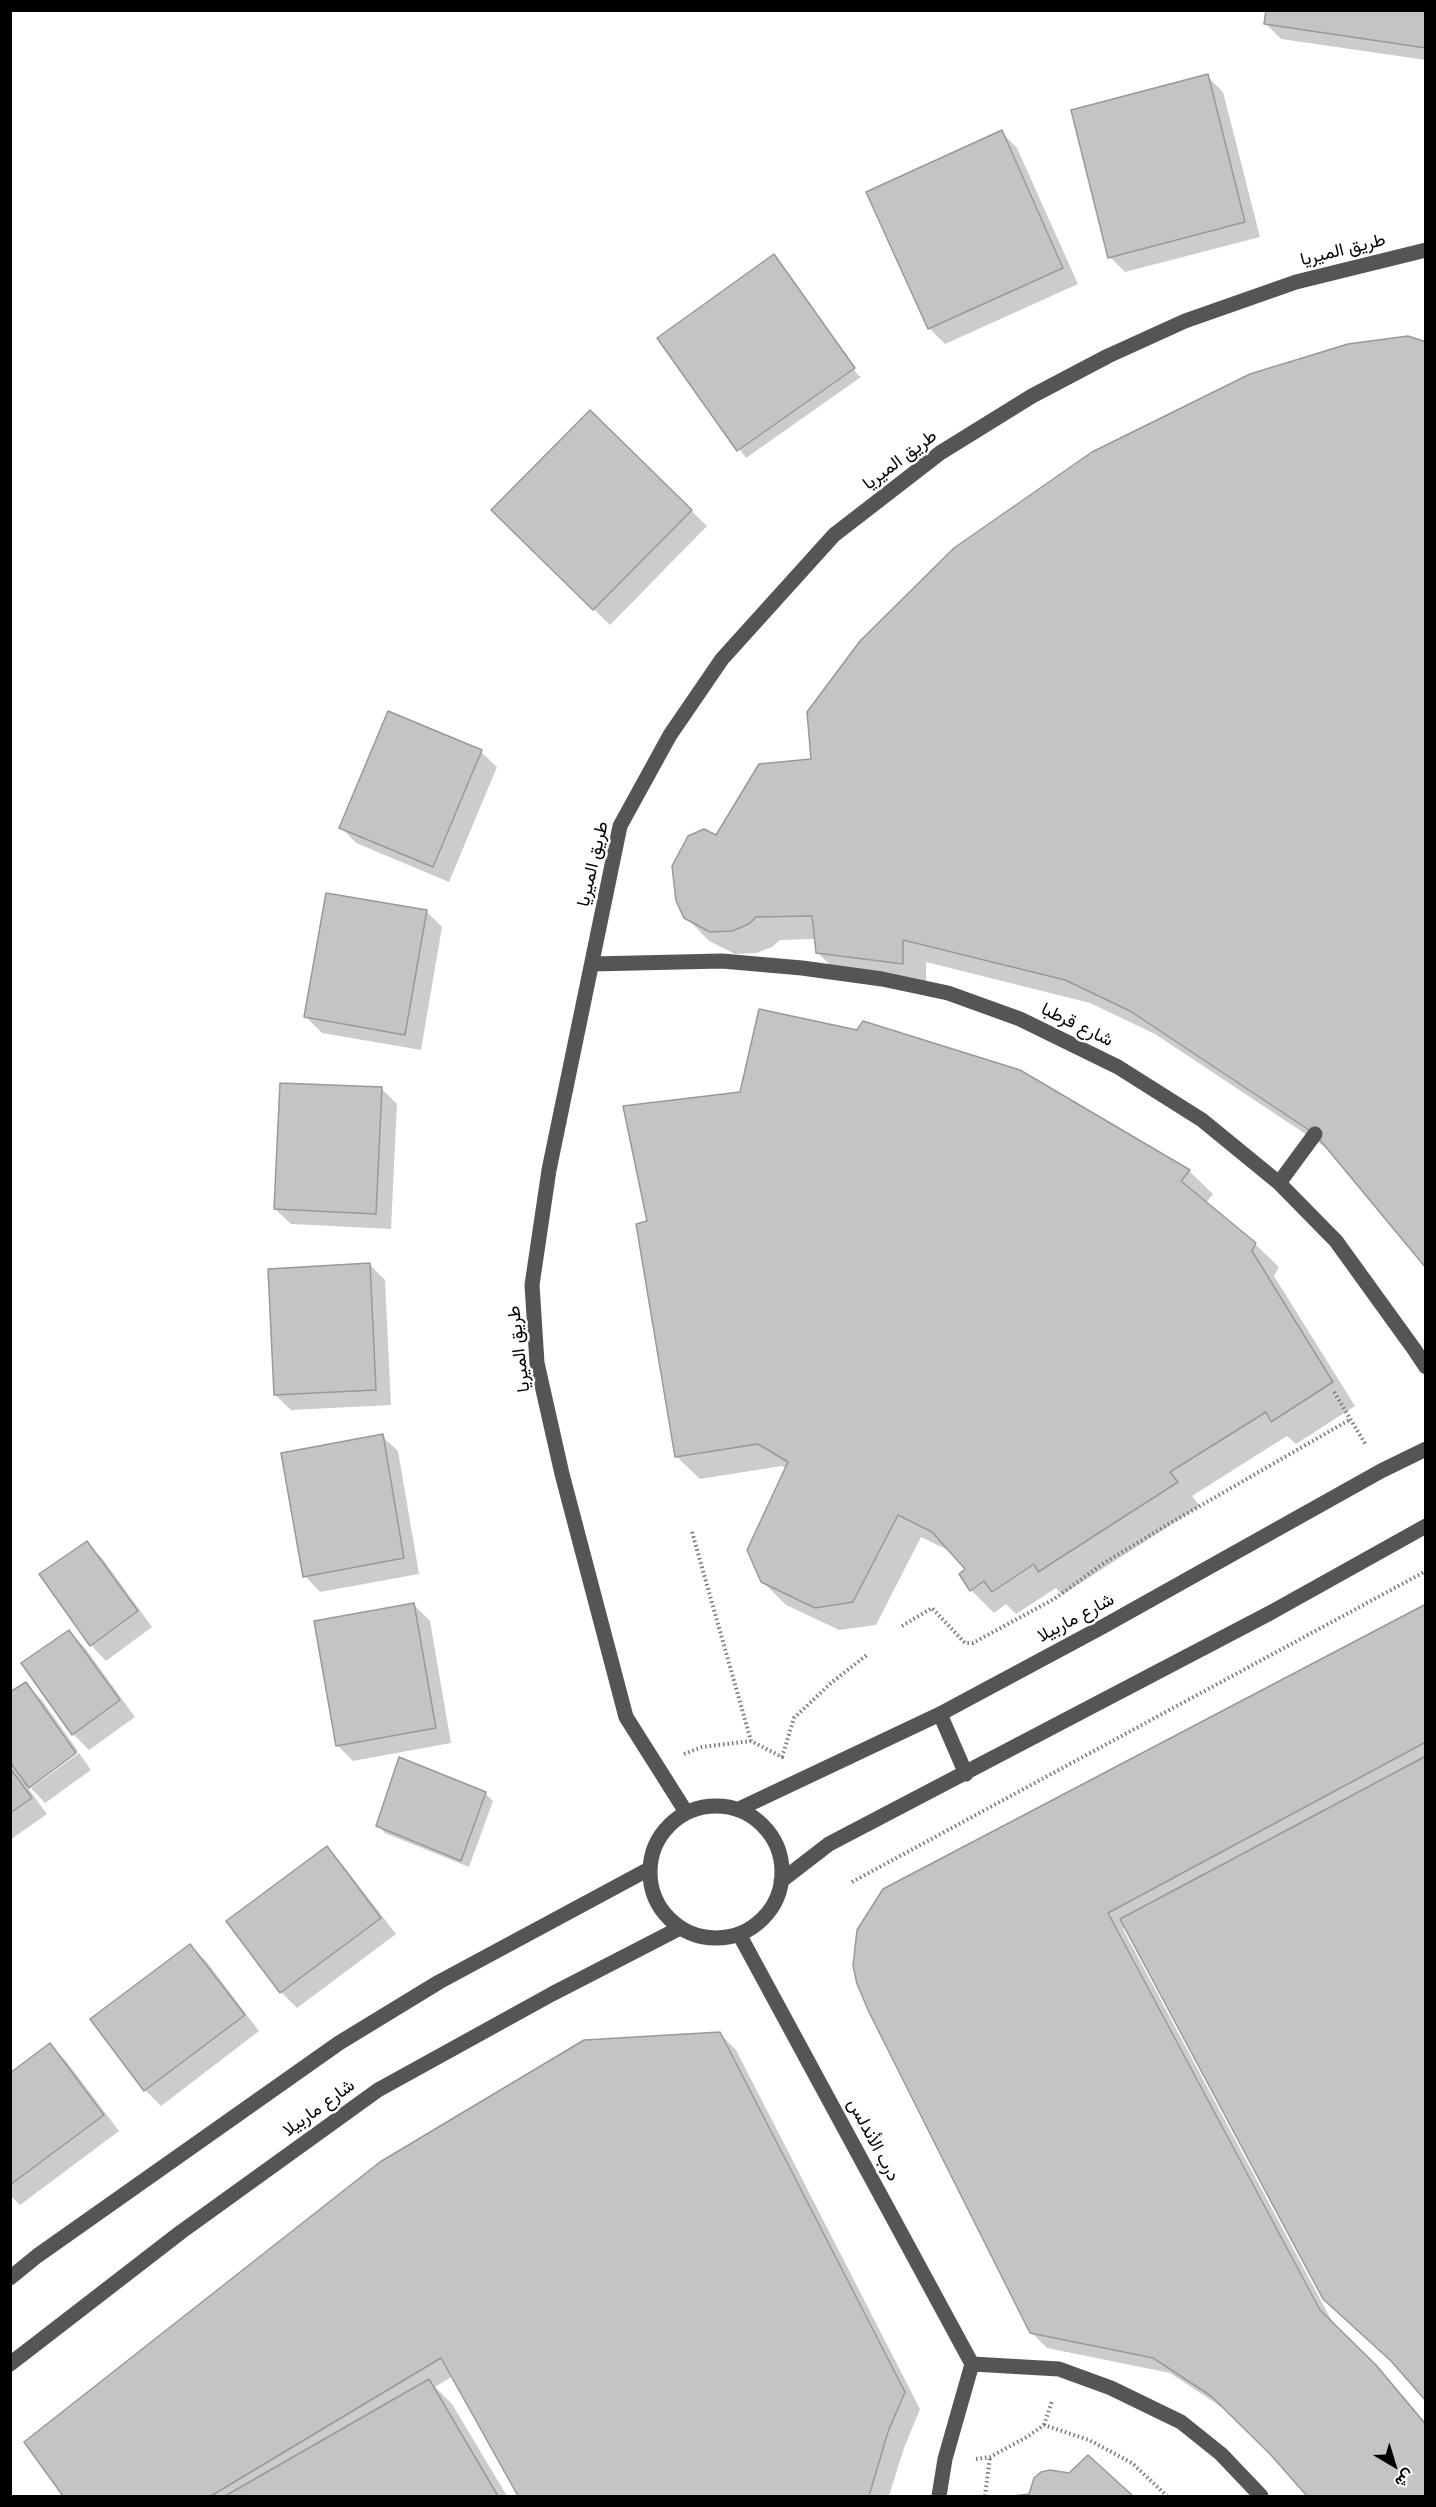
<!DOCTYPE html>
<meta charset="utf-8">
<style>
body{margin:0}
#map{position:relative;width:1436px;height:2507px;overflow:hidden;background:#fff;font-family:"Noto Sans",Vazirmatn,sans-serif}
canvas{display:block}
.frame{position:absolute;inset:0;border:12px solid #000;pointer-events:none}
.north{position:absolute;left:1364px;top:2435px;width:60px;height:60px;-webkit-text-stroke:4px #fff;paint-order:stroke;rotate:142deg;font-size:16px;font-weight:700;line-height:24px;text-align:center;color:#000}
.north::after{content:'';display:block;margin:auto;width:21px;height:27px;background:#000;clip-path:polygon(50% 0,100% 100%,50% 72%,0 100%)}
</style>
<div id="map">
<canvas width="1436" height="2507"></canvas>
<div class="frame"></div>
<div class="north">ش</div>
</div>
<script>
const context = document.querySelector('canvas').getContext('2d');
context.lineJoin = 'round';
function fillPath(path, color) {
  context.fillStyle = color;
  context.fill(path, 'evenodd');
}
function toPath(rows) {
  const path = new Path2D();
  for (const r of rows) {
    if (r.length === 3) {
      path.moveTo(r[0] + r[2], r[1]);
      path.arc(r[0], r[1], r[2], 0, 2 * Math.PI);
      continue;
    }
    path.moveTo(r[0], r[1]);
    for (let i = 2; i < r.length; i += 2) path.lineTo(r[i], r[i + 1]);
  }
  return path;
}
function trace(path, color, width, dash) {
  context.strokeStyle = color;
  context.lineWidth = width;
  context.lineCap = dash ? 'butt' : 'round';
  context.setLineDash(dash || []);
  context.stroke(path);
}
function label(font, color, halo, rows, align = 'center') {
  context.font = font + ' "Noto Sans",Vazirmatn,sans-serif';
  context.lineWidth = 5;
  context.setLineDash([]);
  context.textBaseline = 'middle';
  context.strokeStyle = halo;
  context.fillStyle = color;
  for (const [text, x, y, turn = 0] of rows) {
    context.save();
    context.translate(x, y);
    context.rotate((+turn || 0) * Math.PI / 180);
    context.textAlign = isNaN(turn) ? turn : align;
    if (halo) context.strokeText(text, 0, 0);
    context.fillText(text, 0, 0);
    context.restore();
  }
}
fillPath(toPath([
 [1426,10,1426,60,1281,39,1265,23],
 [1207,76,1223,92,1260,237,1125,272,1110,257],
 [1001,132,1017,148,1078,284,945,344,929,328],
 [774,256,858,375,861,377,746,458,659,338],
 [590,412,707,526,610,625,493,510],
 [861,642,1331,1151,1155,1034,1090,1003,926,962,926,987,841,976,817,952,816,939,780,940,772,947,756,953,735,954,709,941,686,917,717,837,813,760],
 [481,752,497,767,449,882,356,843,341,827],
 [426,911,442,927,421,1050,322,1033,306,1017],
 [1019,1072,1189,1171,1213,1194,1206,1203,1255,1244,1279,1267,1274,1276,1355,1406,1296,1444,1287,1436,1192,1496,1200,1506,1062,1595,1056,1588,1016,1614,1006,1604,994,1613,971,1590,967,1569,952,1552,921,1537,876,1625,839,1630,786,1605,762,1581,786,1469,782,1466,700,1479,676,1456],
 [382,1089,397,1104,391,1229,291,1224,275,1209],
 [370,1265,385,1280,391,1405,291,1410,275,1395],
 [382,1436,398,1451,419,1574,320,1592,305,1576],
 [86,1543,102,1558,152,1627,106,1661,91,1645],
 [414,1605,430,1621,451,1743,353,1761,337,1745],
 [1426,1606,1426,2399,1401,2370,1324,2298,1126,1927,1123,1929,1335,2327,1392,2383,1426,2423,1426,2496,1308,2496,1272,2455,1229,2412,1170,2373,1047,2348,1031,2332,870,2011],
 [69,1632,85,1648,135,1717,89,1750,73,1734,23,1663],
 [25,1684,41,1699,78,1751,30,1785,30,1788,27,1787,47,1814,10,1840,10,1694],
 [79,1753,91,1770,45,1803,31,1788],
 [485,1793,493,1801,469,1867,385,1833,378,1826],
 [327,1848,342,1864,396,1934,297,2008,281,1992],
 [190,1946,206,1961,259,2031,161,2106,145,2090,92,2020],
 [720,2034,736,2050,920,2409,904,2448,889,2496,520,2496,453,2376,435,2387,452,2404,507,2496,65,2496,26,2442],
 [50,2045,66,2061,119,2131,20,2205,10,2195,10,2075],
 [1088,2458,1131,2496,1024,2496,1030,2496,1070,2475]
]), '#0003');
const building = toPath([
 [1266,10,1426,10,1426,48,1264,24,1266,10],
 [1208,74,1245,222,1108,258,1071,110,1208,74],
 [1002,130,1063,268,928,329,866,192,1002,130],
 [774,254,855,368,737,451,657,338,774,254],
 [1408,336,1426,342,1426,1268,1315,1134,1130,1011,1065,980,903,940,903,964,816,953,812,916,756,917,749,924,732,931,710,932,684,918,676,901,672,866,688,836,704,829,716,835,759,764,811,759,807,712,860,641,954,548,1092,452,1250,374,1348,344,1408,336],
 [590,410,692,510,593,610,491,510,590,410],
 [388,711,482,750,433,867,339,828,388,711],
 [326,893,427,910,405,1035,304,1017,326,893],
 [759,1009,857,1030,863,1021,1020,1070,1190,1170,1181,1181,1256,1243,1252,1251,1333,1382,1271,1422,1266,1412,1170,1472,1178,1482,1038,1572,1034,1564,992,1592,984,1581,970,1591,959,1574,965,1569,932,1532,898,1515,853,1602,815,1608,761,1582,747,1550,788,1462,758,1444,675,1457,636,1224,647,1221,623,1106,740,1092,759,1009],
 [280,1083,382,1087,376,1214,274,1209,280,1083],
 [370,1263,376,1390,274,1395,268,1269,370,1263],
 [383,1434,404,1558,303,1577,281,1453,383,1434],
 [87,1541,138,1611,90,1646,39,1574,87,1541],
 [414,1603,436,1728,336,1746,314,1621,414,1603],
 [1426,1604,1426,1742,1108,1913,1320,2310,1376,2365,1426,2425,1426,2496,1307,2496,1270,2454,1211,2396,1153,2358,1030,2333,869,2012,857,1984,853,1966,857,1930,883,1889,1426,1604],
 [69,1630,120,1700,72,1735,21,1663,69,1630],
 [26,1682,76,1753,29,1788,10,1762,10,1692,26,1682],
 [1426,1756,1426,2401,1391,2361,1323,2299,1120,1919,1426,1756],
 [399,1757,486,1792,461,1861,376,1826,399,1757],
 [10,1768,32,1798,10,1813,10,1768],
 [327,1846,381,1918,280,1993,226,1921,327,1846],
 [190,1944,245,2015,144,2091,90,2019,190,1944],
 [720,2032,905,2392,888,2432,869,2496,518,2496,441,2358,211,2496,63,2496,24,2442,380,2162,584,2040,720,2032],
 [50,2043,104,2115,10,2185,10,2073,50,2043],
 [429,2379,498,2496,225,2496,429,2379],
 [1088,2455,1133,2496,1013,2496,1029,2494,1034,2478,1041,2472,1050,2470,1069,2473,1088,2455]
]);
fillPath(building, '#c4c4c4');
trace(building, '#999', 1.5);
trace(toPath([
 [1334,1392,1366,1445],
 [692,1532,751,1741,782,1757,794,1718,831,1683,868,1654],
 [902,1626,932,1608,965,1643,973,1643,1054,1599,1104,1563,1172,1522,1351,1419],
 [684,1754,702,1747,751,1741],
 [852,1882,1426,1571],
 [1044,2425,1052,2401],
 [976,2459,990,2457,1027,2437,1044,2425,1089,2440,1132,2463,1167,2496],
 [985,2496,990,2457]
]), '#777', 4, [1.5, 3]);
trace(toPath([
 [592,964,722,961,802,968,882,979,948,993,1020,1019,1118,1067,1202,1120,1279,1183,1336,1241,1414,1349,1426,1367],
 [1279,1183,1315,1134],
 [940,1714,966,1774],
 [716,1872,66],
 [739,1809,940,1714,1104,1626,1381,1471,1426,1449],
 [686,1812,626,1717,562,1474,537,1363,532,1285,549,1170,620,826,670,735,722,659,834,535,940,453,1032,396,1108,356,1185,321,1296,282,1426,250],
 [781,1881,829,1844,1270,1613,1426,1526],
 [739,1934,972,2364,945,2459,939,2496],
 [10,2278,37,2256,339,2043,439,1982,649,1869],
 [10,2364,181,2232,378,2090,552,1994,680,1928],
 [972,2364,1059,2369,1111,2388,1181,2422,1221,2454,1261,2496]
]), '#555', 15);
label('18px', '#000', '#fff', [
 ["طريق الميريا",1343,250,-14],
 ["طريق الميريا",900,460,-37],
 ["طريق الميريا",593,864,-77],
 ["شارع قرطبا",1077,1025,26],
 ["طريق الميريا",519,1349,-97],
 ["شارع ماربيلا",1076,1618,-28],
 ["شارع ماربيلا",319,2108,-36],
 ["درب الأندلس",873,2140,62]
]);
</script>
